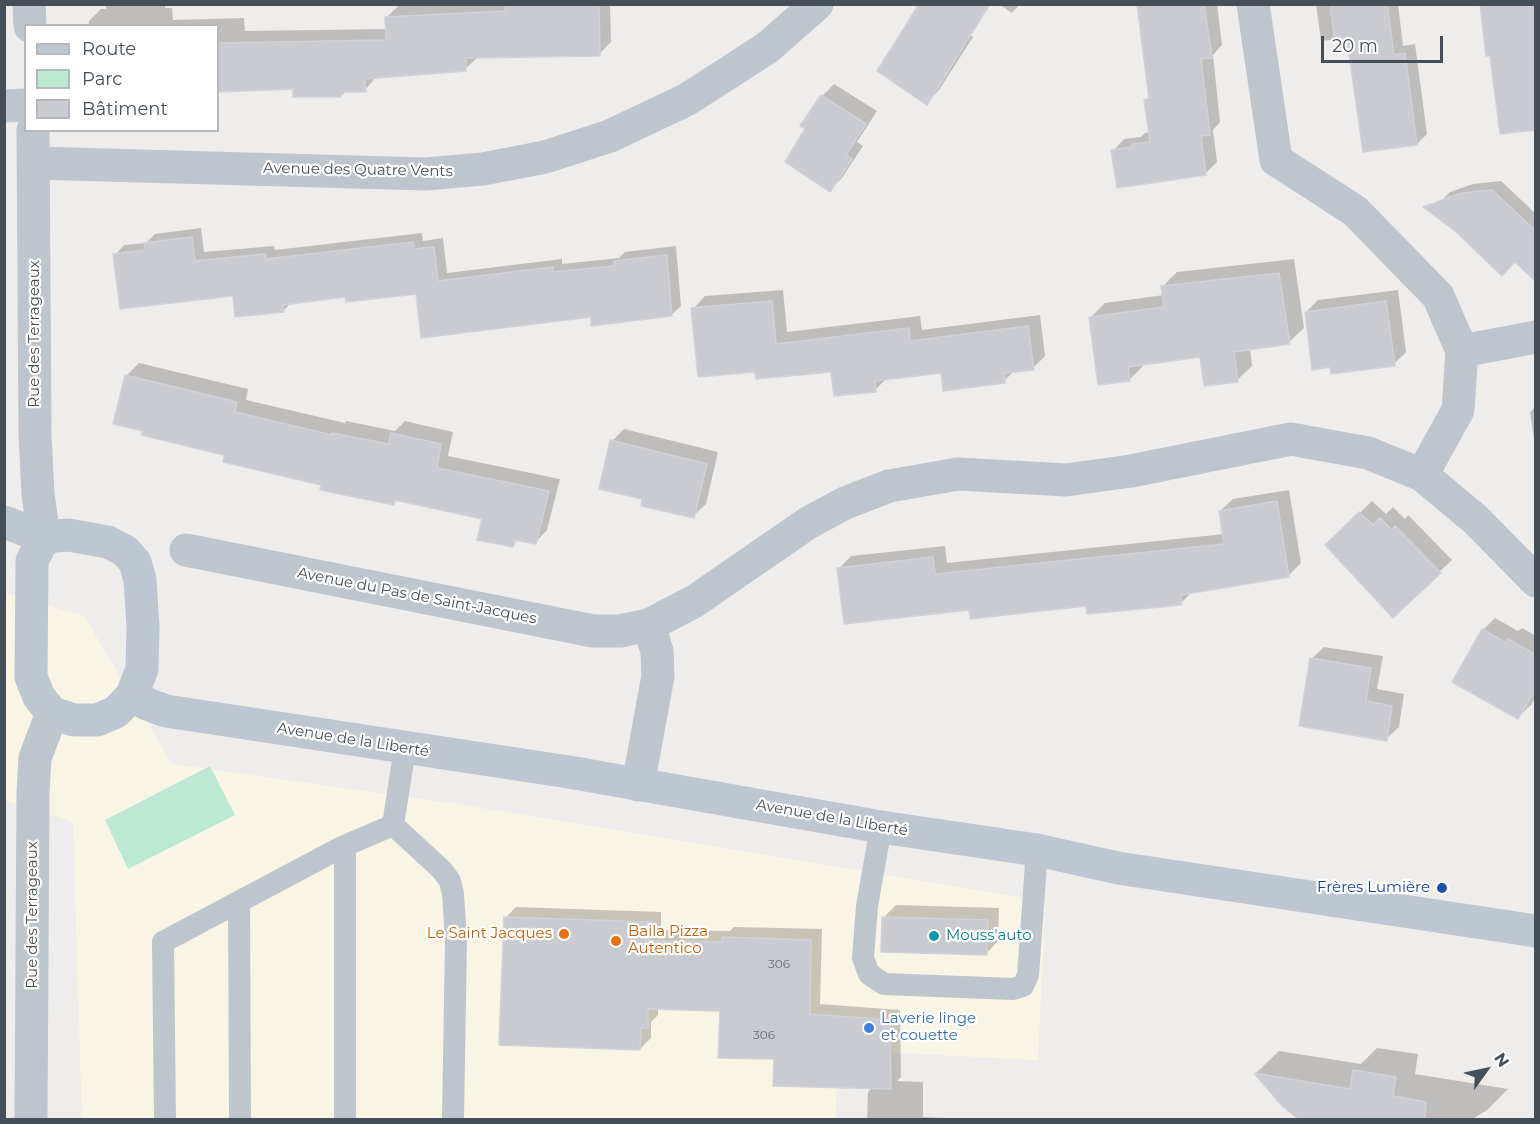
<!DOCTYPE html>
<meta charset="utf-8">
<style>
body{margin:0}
#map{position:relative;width:1540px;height:1124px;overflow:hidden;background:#efecec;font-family:Montserrat,sans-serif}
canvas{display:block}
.frame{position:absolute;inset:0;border:6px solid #464e57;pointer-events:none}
.legend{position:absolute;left:24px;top:24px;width:195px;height:108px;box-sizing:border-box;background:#fff;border:2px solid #b5b8bc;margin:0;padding:8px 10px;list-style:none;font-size:18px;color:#464e57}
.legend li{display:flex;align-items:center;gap:12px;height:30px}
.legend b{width:30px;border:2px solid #b5b8bc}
.north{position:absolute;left:1456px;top:1040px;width:60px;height:60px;-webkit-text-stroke:4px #fff;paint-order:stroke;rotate:57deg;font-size:16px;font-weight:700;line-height:24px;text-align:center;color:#464e57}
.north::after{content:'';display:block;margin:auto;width:21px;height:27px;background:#464e57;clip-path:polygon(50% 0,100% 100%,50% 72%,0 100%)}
.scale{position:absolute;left:1321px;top:36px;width:122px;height:27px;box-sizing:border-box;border:3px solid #464e57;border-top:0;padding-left:8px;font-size:18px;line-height:21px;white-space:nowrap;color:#464e57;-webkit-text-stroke:4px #fff;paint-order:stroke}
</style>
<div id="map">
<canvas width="1540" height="1124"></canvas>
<div class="frame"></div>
<ul class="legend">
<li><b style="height:8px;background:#bec6d2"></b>Route</li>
<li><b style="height:16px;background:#bde9d2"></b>Parc</li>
<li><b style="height:16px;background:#cacbd1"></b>Bâtiment</li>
</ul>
<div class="north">N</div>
<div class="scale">20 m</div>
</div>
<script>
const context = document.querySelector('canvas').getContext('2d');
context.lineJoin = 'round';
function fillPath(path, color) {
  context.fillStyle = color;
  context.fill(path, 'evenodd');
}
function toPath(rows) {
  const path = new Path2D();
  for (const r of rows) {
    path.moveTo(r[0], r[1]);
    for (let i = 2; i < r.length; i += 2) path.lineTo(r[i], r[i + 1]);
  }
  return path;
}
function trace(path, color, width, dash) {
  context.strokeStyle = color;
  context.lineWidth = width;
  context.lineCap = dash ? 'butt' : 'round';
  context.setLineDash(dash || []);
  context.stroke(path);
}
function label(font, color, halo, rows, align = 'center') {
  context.font = font + ' Montserrat,sans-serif';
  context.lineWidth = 4.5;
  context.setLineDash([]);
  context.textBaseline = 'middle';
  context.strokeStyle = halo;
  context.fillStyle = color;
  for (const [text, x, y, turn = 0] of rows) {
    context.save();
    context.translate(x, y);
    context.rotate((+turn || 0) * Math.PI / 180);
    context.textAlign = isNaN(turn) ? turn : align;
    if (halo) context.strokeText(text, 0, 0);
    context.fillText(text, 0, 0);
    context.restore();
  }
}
fillPath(toPath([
 [4,593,84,616,172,764,450,803,1045,901,1038,1060,837,1050,836,1119,82,1119,73,822,5,800]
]), '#f9f5e5');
fillPath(toPath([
 [210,766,235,815,128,869,105,820]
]), '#bde9d2');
fillPath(toPath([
 [106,4,165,4,165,8,172,8,173,20,244,18,245,31,387,29,387,17,399,5,610,4,611,42,599,54,478,57,465,69,377,76,365,90,346,91,341,96,295,88,218,90,218,26,89,26,89,21,101,9,106,9],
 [999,4,1020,4,1012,13],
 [1138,4,1217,4,1222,45,1213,55,1220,122,1213,130,1217,162,1205,174,1113,151,1124,139,1141,137,1145,133,1150,132,1145,101,1150,96],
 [1316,4,1398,4,1403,46,1415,44,1427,134,1417,144,1349,38,1321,41],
 [923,7,973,37,939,90,927,103],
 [834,84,877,111,857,142,863,146,842,178,830,190,807,129,822,96],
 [1501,181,1536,214,1536,265,1515,260,1441,201,1450,192,1473,184],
 [201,228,204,252,274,246,275,250,422,233,423,241,443,238,447,273,562,259,562,264,619,258,625,252,676,246,681,306,671,315,418,292,347,295,291,303,283,311,115,255,124,245,146,243,155,234],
 [1294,259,1304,328,1289,342,1250,348,1252,366,1237,380,1201,355,1144,365,1130,379,1099,384,1090,318,1105,303,1164,295,1162,287,1177,272],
 [783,290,787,332,920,316,922,330,1040,315,1045,356,1033,368,1015,370,1004,381,942,372,887,378,875,390,833,370,756,370,693,309,705,296],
 [1398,290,1406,352,1394,364,1332,366,1306,312,1318,300],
 [139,363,248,389,246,400,345,423,346,421,395,431,405,421,453,432,448,456,560,479,547,530,535,543,518,540,513,545,483,518,398,499,393,503,322,484,145,430,126,376],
 [1536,406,1536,452,1530,412],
 [624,429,718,452,706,504,693,516,644,498,612,441],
 [1289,490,1301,563,1288,576,1192,592,1181,603,1087,604,971,609,839,569,851,556,945,546,947,563,1224,534,1220,511,1233,499],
 [1372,501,1386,514,1393,507,1405,519,1408,515,1452,560,1439,572,1327,545],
 [1495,618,1518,631,1522,628,1536,636,1536,696,1531,705,1518,717,1483,630],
 [1324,647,1383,656,1377,689,1404,694,1399,727,1386,739,1311,659],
 [896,905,999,908,998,941,986,954,883,918],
 [516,907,661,912,661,930,730,931,734,927,822,929,820,1004,900,1010,901,1077,897,1081,923,1082,923,1117,989,1120,867,1120,868,1092,873,1087,775,1058,722,1010,658,1008,658,1015,651,1022,651,1038,640,1049,505,918],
 [1377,1048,1418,1054,1415,1074,1508,1089,1487,1110,1471,1120,1300,1120,1283,1105,1256,1073,1279,1051,1361,1064]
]), '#0003');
const building = toPath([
 [505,4,599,4,600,56,466,58,466,71,365,79,366,92,341,92,341,97,293,97,293,89,218,92,218,43,386,40,385,17,505,11,505,4],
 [919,4,990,4,927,105,877,71,919,4],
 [1137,4,1204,4,1212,58,1201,59,1210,135,1201,136,1206,175,1117,188,1111,150,1132,147,1132,144,1150,142,1144,100,1149,99,1137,4],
 [1330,4,1387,4,1394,55,1405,53,1417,145,1363,152,1347,40,1335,41,1330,4],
 [1480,4,1536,4,1536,130,1500,134,1490,56,1486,56,1480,4],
 [821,95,866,124,846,155,852,159,830,192,785,162,805,129,800,126,821,95],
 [1492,190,1536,231,1536,282,1515,262,1502,276,1455,231,1423,207,1462,193,1492,190],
 [192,237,195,261,265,254,266,259,413,242,414,249,434,247,438,281,553,267,553,272,614,266,614,261,667,255,672,316,591,326,591,317,421,338,416,294,346,302,345,297,283,305,284,312,235,317,233,296,120,309,113,254,145,250,144,243,192,237],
 [1279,273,1290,344,1234,352,1238,382,1204,386,1200,357,1128,367,1130,381,1098,385,1089,317,1164,307,1161,286,1279,273],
 [772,301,776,344,909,328,910,341,1028,326,1034,370,1004,373,1005,383,943,391,941,373,875,381,876,392,834,396,831,372,756,379,755,372,698,377,691,308,772,301],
 [1386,301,1395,366,1331,374,1330,367,1312,370,1305,312,1386,301],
 [125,375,237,402,235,412,332,435,332,433,389,444,391,433,441,444,437,468,549,491,536,544,515,540,513,547,477,540,482,519,395,500,394,505,320,490,321,485,223,462,224,455,141,435,143,431,113,424,125,375],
 [610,440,707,464,694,518,641,506,642,499,599,489,610,440],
 [1277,501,1289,577,1181,595,1181,605,1087,614,1086,606,970,619,969,610,844,624,837,568,933,557,935,574,1224,544,1219,511,1277,501],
 [1359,512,1373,525,1380,518,1392,530,1395,526,1441,573,1393,618,1325,545,1359,512],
 [1482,629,1506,643,1508,639,1536,655,1536,689,1518,719,1452,682,1482,629],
 [1310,658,1371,668,1366,701,1392,706,1387,741,1299,726,1310,658],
 [504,917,651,922,651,941,722,942,722,937,811,940,810,1014,890,1020,891,1089,773,1086,774,1059,718,1058,720,1011,648,1009,648,1028,641,1028,640,1050,499,1045,504,917],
 [882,917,988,920,987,955,881,952,882,917],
 [1353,1070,1396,1077,1393,1096,1426,1102,1425,1119,1298,1119,1282,1106,1254,1073,1350,1089,1353,1070]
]);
fillPath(building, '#cacbd1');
trace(building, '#d0d2d7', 1.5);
trace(toPath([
 [393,825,442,870,450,881,453,894,456,939,453,1120],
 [393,825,405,748],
 [881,827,867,906,863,958,869,974,884,984,1013,989,1023,986,1028,975,1037,850],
 [345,846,345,1120],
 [239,902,240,1120],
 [165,1120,163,942,342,847,393,825]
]), '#bec5cd', 22);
trace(toPath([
 [29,4,30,26],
 [1253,4,1276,160,1355,211,1438,296,1462,351],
 [4,106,26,105],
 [33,130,35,435,38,494,44,537],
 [34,163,426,174,483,169,545,157,610,136,686,100,767,48,817,4],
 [1422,475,1458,410,1462,351,1536,337],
 [186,550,593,631,620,631,649,625],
 [638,785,658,676,657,651,649,625,695,601,808,523,845,503,889,486,958,474,1066,480,1131,471,1291,439,1368,453,1422,475,1475,519,1536,581],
 [31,1120,33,793,35,758,52,713]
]), '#bec5cd', 33);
trace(toPath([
 [4,522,44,537,68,535,108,542,125,551,135,562,140,580,143,627,142,669,132,695,116,712,97,720,74,720,52,713,39,697,31,677,32,561,44,537],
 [132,695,147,704,166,711,569,772,881,827,1037,850,1118,868,1536,931]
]), '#bec6d2', 33);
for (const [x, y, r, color] of [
 [1442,888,6,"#1a4fb4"],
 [564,934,6,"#e8710a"],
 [934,936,6,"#0f9aa8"],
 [616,941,6,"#e8710a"],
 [869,1028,6,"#3f7fe0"]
]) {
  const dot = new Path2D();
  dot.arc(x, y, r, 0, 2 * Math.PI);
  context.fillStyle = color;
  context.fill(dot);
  trace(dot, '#fff', 2);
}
label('12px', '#676d76', null, [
 ["306",779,964],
 ["306",764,1035]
]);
label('15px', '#464e57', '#fff', [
 ["Avenue des Quatre Vents",358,170,1],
 ["Rue des Terrageaux",35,334,-90],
 ["Avenue du Pas de Saint-Jacques",417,596,11],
 ["Avenue de la Liberté",353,740,9],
 ["Avenue de la Liberté",832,818,10],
 ["Rue des Terrageaux",33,915,-90]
]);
label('15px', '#164399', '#fff', [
 ["Frères Lumière",1430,888]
], 'right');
label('15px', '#c56008', '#fff', [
 ["Baila Pizza",628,932],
 ["Autentico",628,949],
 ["Le Saint Jacques",552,934,"right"]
], 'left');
label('15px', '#0d838f', '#fff', [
 ["Mouss'auto",946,936]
], 'left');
label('15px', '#366cbe', '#fff', [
 ["Laverie linge",881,1019],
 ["et couette",881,1036]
], 'left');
</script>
